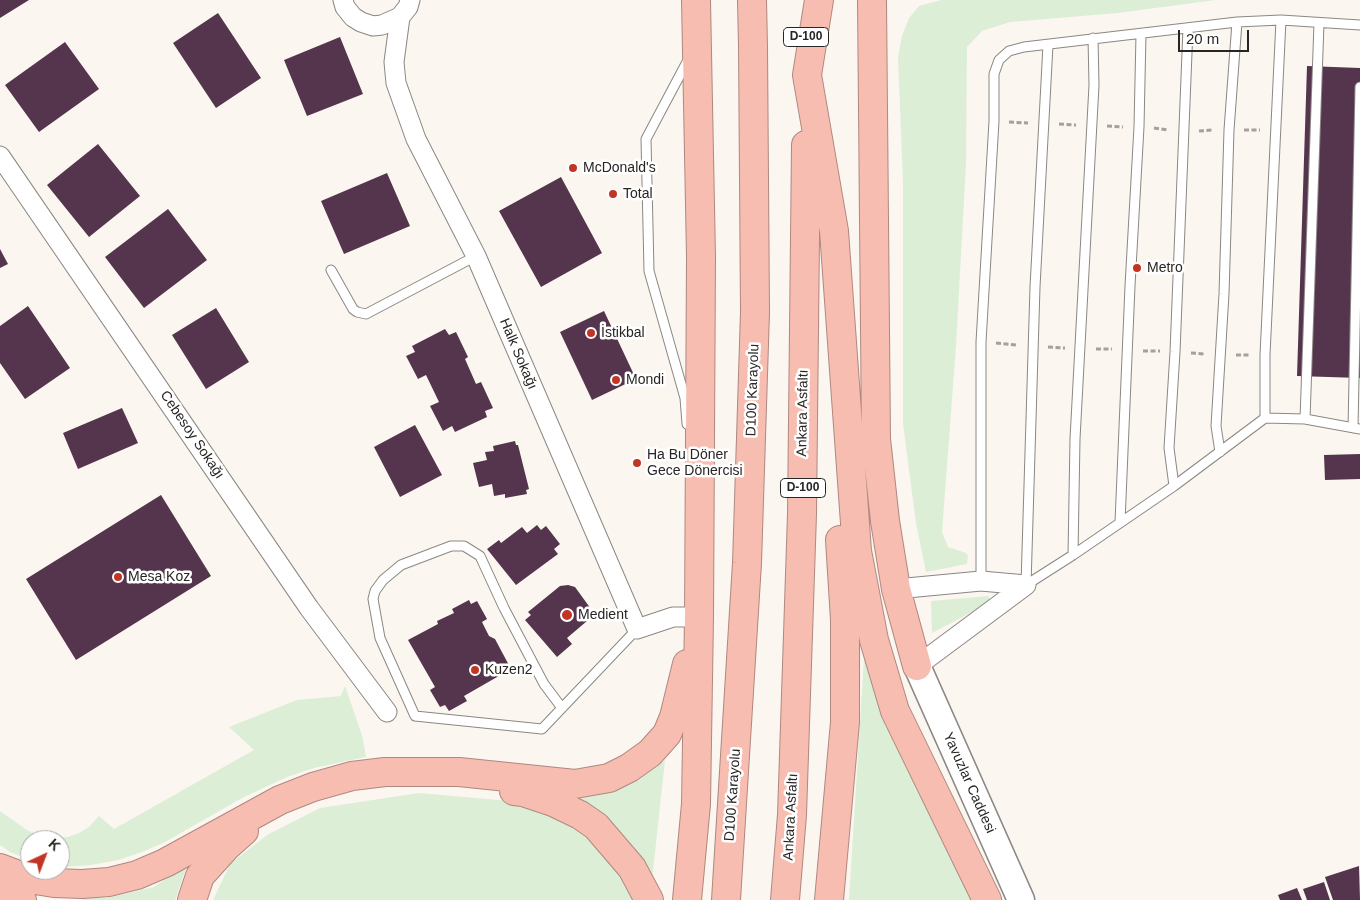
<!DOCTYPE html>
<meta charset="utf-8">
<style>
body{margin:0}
#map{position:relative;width:1360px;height:900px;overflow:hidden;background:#fbf6f0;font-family:Helvetica,sans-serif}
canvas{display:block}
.north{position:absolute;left:20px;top:830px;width:50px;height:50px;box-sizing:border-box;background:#fff;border:1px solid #a9a8a7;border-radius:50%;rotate:43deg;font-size:14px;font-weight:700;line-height:20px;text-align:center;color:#282624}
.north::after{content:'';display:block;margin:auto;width:18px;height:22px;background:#c23525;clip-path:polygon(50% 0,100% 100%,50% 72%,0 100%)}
.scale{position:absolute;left:1178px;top:30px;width:71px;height:22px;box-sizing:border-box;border:2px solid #282624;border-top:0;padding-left:6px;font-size:15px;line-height:18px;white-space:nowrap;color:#282624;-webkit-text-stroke:4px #fff;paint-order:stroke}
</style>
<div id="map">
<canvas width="1360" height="900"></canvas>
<div class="north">K</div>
<div class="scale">20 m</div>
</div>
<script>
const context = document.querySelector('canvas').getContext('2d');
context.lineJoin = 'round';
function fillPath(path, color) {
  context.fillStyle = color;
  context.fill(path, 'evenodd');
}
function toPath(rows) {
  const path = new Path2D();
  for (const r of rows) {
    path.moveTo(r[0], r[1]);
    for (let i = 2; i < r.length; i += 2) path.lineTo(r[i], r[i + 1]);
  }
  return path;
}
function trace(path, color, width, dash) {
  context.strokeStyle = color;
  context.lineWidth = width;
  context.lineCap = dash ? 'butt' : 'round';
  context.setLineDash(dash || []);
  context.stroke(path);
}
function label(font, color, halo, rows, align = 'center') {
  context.font = font + ' Helvetica,sans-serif';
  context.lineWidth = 5;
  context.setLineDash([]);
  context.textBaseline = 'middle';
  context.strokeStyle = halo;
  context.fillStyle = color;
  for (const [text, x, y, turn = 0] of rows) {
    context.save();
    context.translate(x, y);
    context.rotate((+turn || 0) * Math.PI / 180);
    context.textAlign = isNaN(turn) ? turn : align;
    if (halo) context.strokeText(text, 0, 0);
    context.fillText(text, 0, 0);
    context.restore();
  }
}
fillPath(toPath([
 [941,0,1215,0,1118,13,1010,22,982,31,967,47,966,163,956,346,942,532,948,547,966,553,968,556,967,564,926,572,916,523,903,424,903,181,898,57,902,36,909,18,919,6],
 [989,596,989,603,932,633,931,601],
 [870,657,980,900,849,900,864,658],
 [345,686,362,735,366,757,314,768,287,777,242,798,165,842,142,852,118,860,91,865,64,867,60,867,60,840,30,840,30,860,10,852,0,845,0,811,27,830,40,836,55,838,68,837,79,833,89,827,99,816,114,829,254,750,229,727,297,700,341,696],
 [665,760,652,880,578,799,610,792,637,781],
 [419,793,522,802,591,832,628,881,636,900,213,900,230,864,267,835,320,808],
 [188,863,175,900,83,900,84,898,107,898,154,887]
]), '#ddeed6');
fillPath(toPath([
 [0,0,29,0,0,18],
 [218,13,261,78,216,108,173,43],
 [340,37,363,94,307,116,284,60],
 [65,42,99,89,39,132,5,85],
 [1307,66,1360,68,1360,378,1297,376],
 [98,144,140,196,89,237,47,185],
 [387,173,410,226,344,254,321,201],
 [561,177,602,253,541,287,499,211],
 [168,209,207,260,144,308,105,257],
 [0,249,8,264,0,268],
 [28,306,70,368,25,399,0,363,0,326],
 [216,308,249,362,206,389,172,335],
 [604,311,636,379,592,400,560,332],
 [445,329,449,335,456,332,468,357,465,359,476,384,481,382,493,408,485,411,487,417,455,432,452,426,443,431,430,406,439,402,426,375,418,379,406,356,415,352,412,346],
 [122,408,138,443,78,469,63,433],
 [415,425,442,475,400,497,374,447],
 [515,441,516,445,518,445,529,489,526,490,527,494,505,498,505,494,494,496,492,484,479,487,473,463,487,460,485,452,494,451,493,446],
 [1360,454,1360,479,1325,480,1324,455],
 [161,495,211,576,76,660,26,579],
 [537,525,541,530,546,526,560,544,554,549,558,554,516,585,487,549,499,540,501,543,522,527,527,533],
 [568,585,575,587,591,609,591,615,587,621,567,638,572,644,557,657,525,620,531,615,528,612,560,586],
 [469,600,471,604,477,601,487,619,482,622,489,636,495,639,511,669,464,696,467,701,449,711,445,705,440,707,430,690,435,687,408,640,438,624,437,621,454,613,452,609],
 [1359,866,1360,900,1333,900,1325,877],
 [1324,882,1330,900,1307,900,1303,889],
 [1297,888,1302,900,1280,900,1278,895]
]), '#55354d');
const lane = toPath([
 [331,270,353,309,357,312,366,314,476,256],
 [1265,418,1265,355,1281,20],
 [1305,419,1319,23],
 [687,424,685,398,649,271,646,139,689,58],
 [1353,428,1360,87],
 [1220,452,1216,426,1224,294,1229,130,1237,22],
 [1174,486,1169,448,1175,352,1188,28],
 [1120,522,1130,286,1139,127,1141,34],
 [1073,555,1075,439,1094,85,1093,38],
 [981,581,981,342,994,121,994,74,999,60,1009,51,1024,47,1237,22,1281,20,1360,25],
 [1026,585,1035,287,1048,45],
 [1026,585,1073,555,1174,486,1265,418,1305,419,1360,429],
 [562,708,544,684,504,608,480,556,464,546,451,546,401,565,383,580,375,591,373,599,380,638,415,716,542,729,562,708,637,629]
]);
const street = toPath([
 [343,0,345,7,353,17,361,22,373,26,382,25,400,17,408,7,410,0],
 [400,17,394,62,396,83,416,139,476,256,637,629,673,617,699,617],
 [0,156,309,608,387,712],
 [896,589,981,581,1026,585],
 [917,666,1026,585]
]);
const secondary = toPath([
 [917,666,1021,900]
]);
const highway = toPath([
 [819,0,807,75,834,231,857,551,874,640,895,711,987,900],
 [872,0,876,439,885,521,896,589,917,666],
 [514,791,523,792,553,802,580,815,596,826,632,868,649,900],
 [0,868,29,879,54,883,82,884,109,882,137,875,165,863,280,800,313,787,352,776,385,772,459,772,575,784,609,778,629,768,650,753,667,734,674,717,687,664],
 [0,885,22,900],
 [192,900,200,876,227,846,244,831],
 [687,900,696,804,699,617,701,257,696,0],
 [726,900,747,563,755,312,753,46,752,0],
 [785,900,792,815,802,514,806,145],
 [829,900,845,722,845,620,840,540]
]);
trace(lane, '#8b8782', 11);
trace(street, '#8b8782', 21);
trace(secondary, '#8b8782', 29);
trace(highway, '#af8880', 30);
trace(toPath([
 [1009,122,1028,123],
 [1059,124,1076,125],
 [1107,126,1123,127],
 [1154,128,1168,130],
 [1244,130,1260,130],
 [1199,131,1213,130],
 [996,343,1017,345],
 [1048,347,1065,348],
 [1096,349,1112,349],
 [1143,351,1160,351],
 [1191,353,1205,354],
 [1236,355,1249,355]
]), '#a4a09c', 3, [5, 2.5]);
trace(lane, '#fff', 9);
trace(street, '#fff', 19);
trace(secondary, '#fff', 26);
trace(highway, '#f7bdb1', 28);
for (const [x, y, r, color] of [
 [573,168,5,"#c23525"],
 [613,194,5,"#c23525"],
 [1137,268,5,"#c23525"],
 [591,333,5,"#c23525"],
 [616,380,5,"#c23525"],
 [637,463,5,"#c23525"],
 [118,577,5,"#c23525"],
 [567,615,6,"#c23525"],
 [475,670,5,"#c23525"]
]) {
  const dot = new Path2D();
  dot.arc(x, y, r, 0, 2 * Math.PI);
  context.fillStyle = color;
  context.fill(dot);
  trace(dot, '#fff', 2);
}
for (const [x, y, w] of [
 [806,37,45],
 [803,488,45]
]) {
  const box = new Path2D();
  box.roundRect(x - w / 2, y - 9.5, w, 19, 4);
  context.fillStyle = '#fff';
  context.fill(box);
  trace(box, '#282624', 1);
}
label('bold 12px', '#282624', null, [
 ["D-100",806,37],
 ["D-100",803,488]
]);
label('14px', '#282624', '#fff', [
 ["McDonald's",583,168],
 ["Total",623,194],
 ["Metro",1147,268],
 ["İstikbal",601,333],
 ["Mondi",626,380],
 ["Ha Bu Döner",647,455],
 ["Gece Dönercisi",647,471],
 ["Mesa Koz",128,577],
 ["Medient",578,615],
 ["Kuzen2",485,670]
], 'left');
label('14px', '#282624', '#fff', [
 ["Halk Sokağı",518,354,67],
 ["D100 Karayolu",753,390,-88],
 ["Ankara Asfaltı",803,413,-89],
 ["Cebesoy Sokağı",192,435,56],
 ["Yavuzlar Caddesi",969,783,66],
 ["D100 Karayolu",733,795,-86],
 ["Ankara Asfaltı",791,817,-87]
]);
</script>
